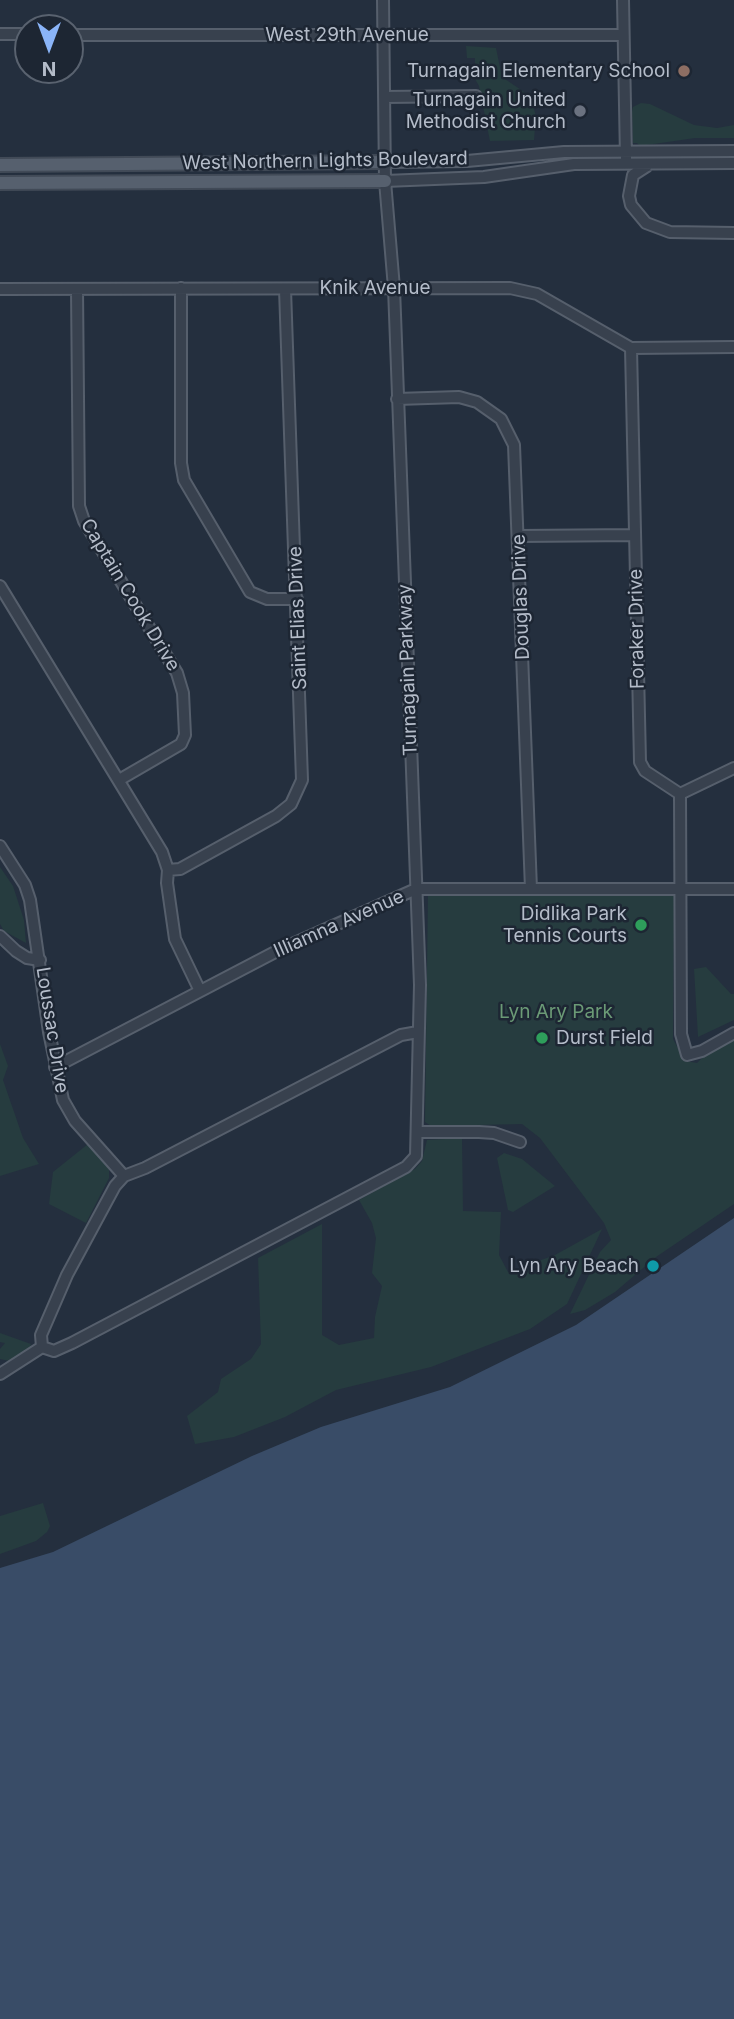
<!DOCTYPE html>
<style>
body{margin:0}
#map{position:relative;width:734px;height:2019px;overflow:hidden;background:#242f3e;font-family:Inter,sans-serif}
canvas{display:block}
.north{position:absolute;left:14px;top:14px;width:70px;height:70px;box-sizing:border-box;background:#1d2633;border:2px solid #59626f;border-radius:50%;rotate:180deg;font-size:19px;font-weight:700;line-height:28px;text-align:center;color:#b4bcc9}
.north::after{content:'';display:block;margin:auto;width:24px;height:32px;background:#8ab4f8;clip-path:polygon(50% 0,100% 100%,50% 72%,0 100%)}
</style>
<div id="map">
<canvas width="734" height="2019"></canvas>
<div class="north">N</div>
</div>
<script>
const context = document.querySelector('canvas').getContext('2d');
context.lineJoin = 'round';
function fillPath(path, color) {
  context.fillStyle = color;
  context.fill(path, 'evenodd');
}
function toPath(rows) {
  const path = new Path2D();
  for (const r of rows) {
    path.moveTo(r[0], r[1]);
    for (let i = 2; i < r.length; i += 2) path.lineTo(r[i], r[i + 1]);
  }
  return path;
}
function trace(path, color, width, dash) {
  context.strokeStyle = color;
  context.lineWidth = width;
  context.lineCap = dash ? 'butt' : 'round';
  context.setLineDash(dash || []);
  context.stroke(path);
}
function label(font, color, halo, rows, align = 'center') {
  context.font = font + ' Inter,sans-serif';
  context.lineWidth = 5;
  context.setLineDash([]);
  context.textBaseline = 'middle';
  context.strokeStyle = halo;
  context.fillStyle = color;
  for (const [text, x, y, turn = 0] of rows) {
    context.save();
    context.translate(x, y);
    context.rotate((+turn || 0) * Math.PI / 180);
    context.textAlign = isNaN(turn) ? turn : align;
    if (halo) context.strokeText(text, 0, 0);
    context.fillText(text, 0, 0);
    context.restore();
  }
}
fillPath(toPath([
 [466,46,496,48,502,77,530,96,536,116,534,140,490,141,479,86,475,79,475,58,467,58],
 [641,103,650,104,694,125,717,128,734,125,734,138,695,138,640,146,637,143,633,143,632,112,633,107],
 [0,867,13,886,24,920,26,943,4,931,0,924],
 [428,894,674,896,673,1039,685,1061,697,1063,704,1056,734,1040,734,1204,656,1257,615,1292,585,1310,570,1314,600,1252,611,1240,604,1223,540,1138,522,1124,431,1126,425,1122],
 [706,967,731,994,734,994,734,1020,698,1037,694,969],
 [0,1044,8,1066,3,1080,23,1138,39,1164,0,1176],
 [462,1138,463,1211,501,1212,499,1255,508,1272,555,1255,602,1229,567,1304,530,1329,431,1367,336,1390,285,1417,234,1437,195,1444,187,1416,218,1392,221,1379,251,1359,261,1344,258,1258,322,1224,322,1335,339,1345,374,1338,375,1317,382,1286,372,1273,376,1238,372,1223,359,1200,415,1169,422,1161,427,1140],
 [88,1144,109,1166,109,1178,86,1223,49,1204,53,1172],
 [504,1153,522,1159,555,1186,513,1212,508,1210,497,1158],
 [0,1333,31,1344,29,1349,14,1362,0,1359,0,1349,5,1343,0,1342],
 [43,1503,50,1526,47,1532,36,1541,0,1554,0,1516]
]), '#263c3f');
fillPath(toPath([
 [734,1218,734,2019,0,2019,0,1568,53,1552,252,1456,321,1427,450,1387,576,1325]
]), '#394c67');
const minor = toPath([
 [623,0,626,158],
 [0,34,28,34],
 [70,35,623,35],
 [384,97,476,96],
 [385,162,467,161,564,152,734,151],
 [647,166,633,175,629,196,631,205,646,223,670,232,734,233],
 [385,181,484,177,574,164,734,163],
 [181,288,181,463,184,480,250,592,267,599,297,599],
 [0,289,510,288,537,294,631,348,734,347],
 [77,289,79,506,84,521,177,673,183,693,185,735,181,744,119,780],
 [631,348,640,762,645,771,680,794],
 [397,399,459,397,477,402,501,419,514,445,531,889],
 [519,536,635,535],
 [0,586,162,852,168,870,167,883,175,939,200,991],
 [680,794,681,1034,687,1055,702,1051,734,1033],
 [680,794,734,768],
 [0,846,25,885,30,900,49,1032,63,1100,75,1121,124,1176],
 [168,870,180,869,276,816,291,804,302,780,285,289],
 [0,936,16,951,27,958,40,960],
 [55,1067,279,950,416,889,734,889],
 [418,1132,479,1132,494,1133,520,1142],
 [42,1347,41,1335,67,1275,115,1186,124,1176,145,1168,401,1035,418,1032],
 [0,1374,42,1347,54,1351,72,1343,406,1167,416,1156,420,985,394,288,385,181,383,0]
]);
const major = toPath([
 [0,165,385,162],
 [0,183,385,181]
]);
trace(minor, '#565f6c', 14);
trace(major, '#414a57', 16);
trace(minor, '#38414e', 10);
trace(major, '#56606e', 12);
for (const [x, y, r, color] of [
 [684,71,7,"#8d6e63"],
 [580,111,7,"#6b7280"],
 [641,925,7,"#2e9e5b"],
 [542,1038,7,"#2e9e5b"],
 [653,1266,7,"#0f9aa8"]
]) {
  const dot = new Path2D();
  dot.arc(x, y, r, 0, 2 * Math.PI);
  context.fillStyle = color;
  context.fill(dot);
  trace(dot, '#1d2633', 2.5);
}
label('19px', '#b4bcc9', '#1d2633', [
 ["West 29th Avenue",347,35],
 ["West Northern Lights Boulevard",325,161,-1],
 ["Knik Avenue",375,288],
 ["Captain Cook Drive",130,595,59],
 ["Douglas Drive",521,597,-92],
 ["Saint Elias Drive",298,618,-92],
 ["Foraker Drive",637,629,-91],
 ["Turnagain Parkway",408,670,-92],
 ["Illiamna Avenue",339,924,-24],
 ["Loussac Drive",52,1030,81]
]);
label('19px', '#b4bcc9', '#1d2633', [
 ["Turnagain Elementary School",670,71],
 ["Turnagain United",566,100],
 ["Methodist Church",566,122],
 ["Didlika Park",627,914],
 ["Tennis Courts",627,936],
 ["Durst Field",556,1038,"left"],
 ["Lyn Ary Beach",639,1266]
], 'right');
label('19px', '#6b9a76', '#1d2633', [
 ["Lyn Ary Park",556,1012]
]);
</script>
